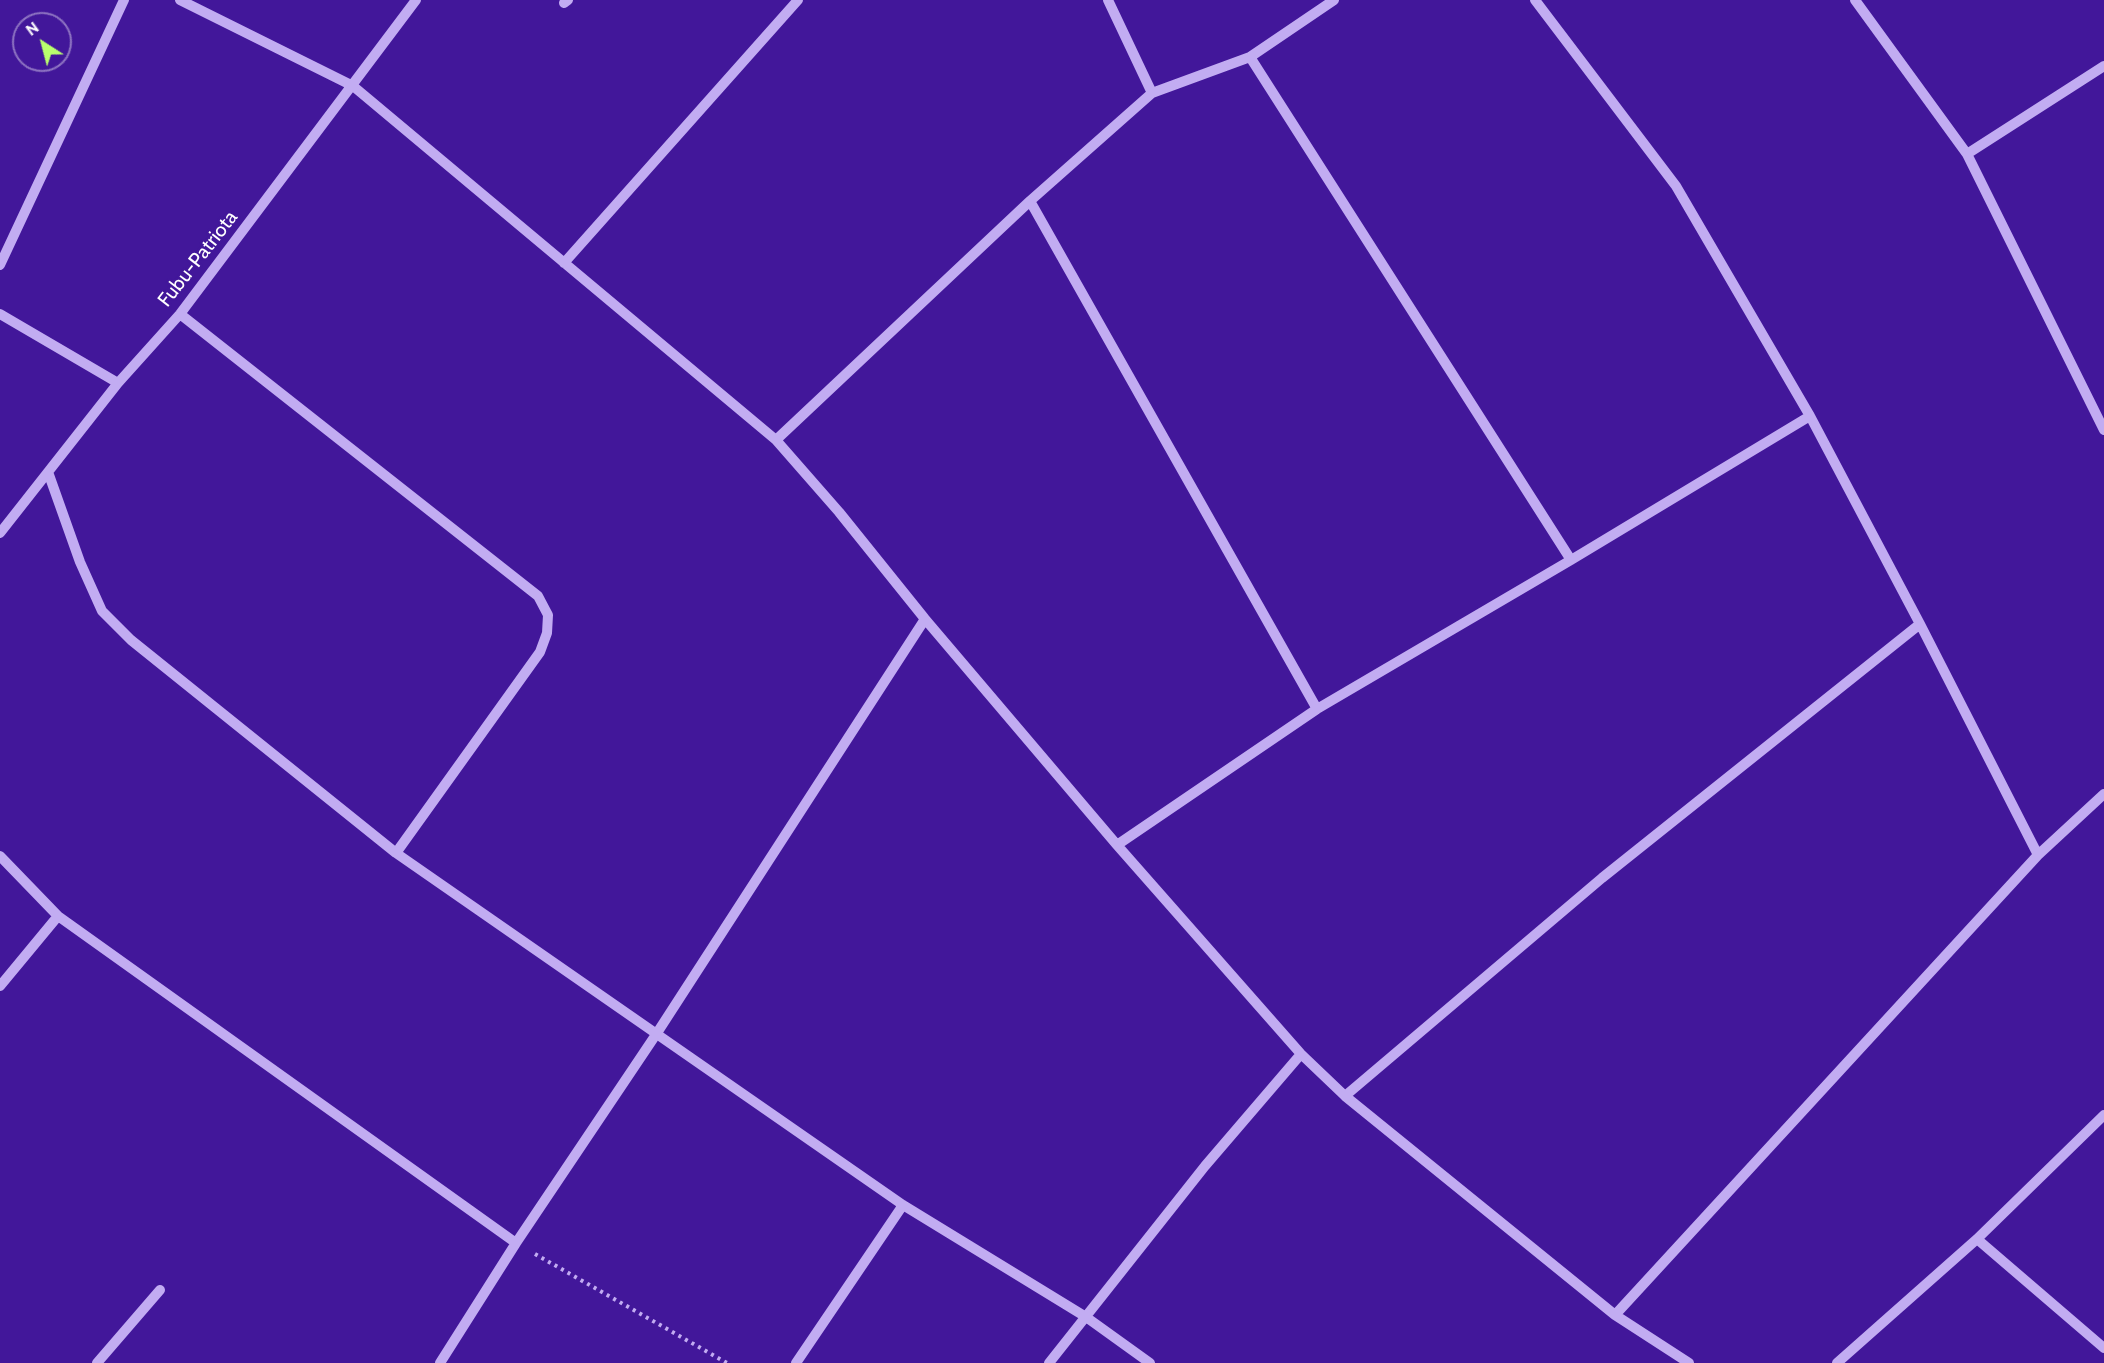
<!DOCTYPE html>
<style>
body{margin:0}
#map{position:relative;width:2104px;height:1363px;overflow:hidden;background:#42179a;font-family:Cabin,sans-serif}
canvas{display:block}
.north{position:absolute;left:12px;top:12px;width:60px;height:60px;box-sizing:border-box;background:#42179a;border:2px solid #8e74c2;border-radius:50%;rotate:324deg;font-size:16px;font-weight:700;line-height:24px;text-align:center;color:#fff}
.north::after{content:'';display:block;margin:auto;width:21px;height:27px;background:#b9ff6d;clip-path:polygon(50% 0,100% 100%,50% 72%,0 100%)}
</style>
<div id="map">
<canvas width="2104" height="1363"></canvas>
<div class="north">N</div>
</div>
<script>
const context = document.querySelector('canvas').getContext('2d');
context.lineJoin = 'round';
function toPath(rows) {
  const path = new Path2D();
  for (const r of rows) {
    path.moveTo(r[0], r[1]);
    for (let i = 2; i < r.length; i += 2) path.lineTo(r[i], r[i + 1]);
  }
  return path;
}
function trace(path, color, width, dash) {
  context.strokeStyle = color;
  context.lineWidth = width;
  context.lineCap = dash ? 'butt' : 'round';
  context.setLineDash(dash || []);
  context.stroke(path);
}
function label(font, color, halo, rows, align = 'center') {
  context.font = font + ' Cabin,sans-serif';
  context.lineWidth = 5;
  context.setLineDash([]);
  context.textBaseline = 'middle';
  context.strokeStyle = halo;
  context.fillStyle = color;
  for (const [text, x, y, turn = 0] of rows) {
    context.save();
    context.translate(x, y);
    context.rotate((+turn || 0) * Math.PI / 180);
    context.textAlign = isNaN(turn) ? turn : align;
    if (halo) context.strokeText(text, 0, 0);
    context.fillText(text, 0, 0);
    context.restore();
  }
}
trace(toPath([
 [535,1254,727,1363]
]), '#c2acf2', 4, [3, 4.5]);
trace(toPath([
 [180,0,353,86,776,440,839,512,925,619,1117,845,1301,1054,1345,1096,1615,1315,1689,1363],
 [1108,0,1152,93],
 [1535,0,1676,186,1810,416,1920,624,2038,855],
 [1855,0,1967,154,2104,430],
 [564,3,568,0],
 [1250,57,1571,560],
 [1967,154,2104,66],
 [1030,201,1317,709],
 [564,263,798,0],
 [0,265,124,0],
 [0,314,118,383],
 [180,314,538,596,548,615,547,633,540,652,396,853],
 [776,440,1030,201,1152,93,1250,57,1334,0],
 [48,472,80,562,102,611,131,640,396,853,903,1205,1086,1317,1150,1363],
 [0,533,118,383,180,314,416,0],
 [1117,845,1317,709,1571,560,1810,416],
 [0,856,58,916,516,1243],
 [0,986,58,916],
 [1345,1096,1602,878,1920,624],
 [1977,1239,2104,1348],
 [1615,1315,2038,855,2104,794],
 [97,1363,160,1290],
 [440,1363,516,1243,657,1033,925,619],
 [796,1363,903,1205],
 [1049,1363,1205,1166,1301,1054],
 [1837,1363,1977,1239,2104,1115]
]), '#c2acf2', 10);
label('20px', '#fff', '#42179a', [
 ["Fubu-Patriota",198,259,-52]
]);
</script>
